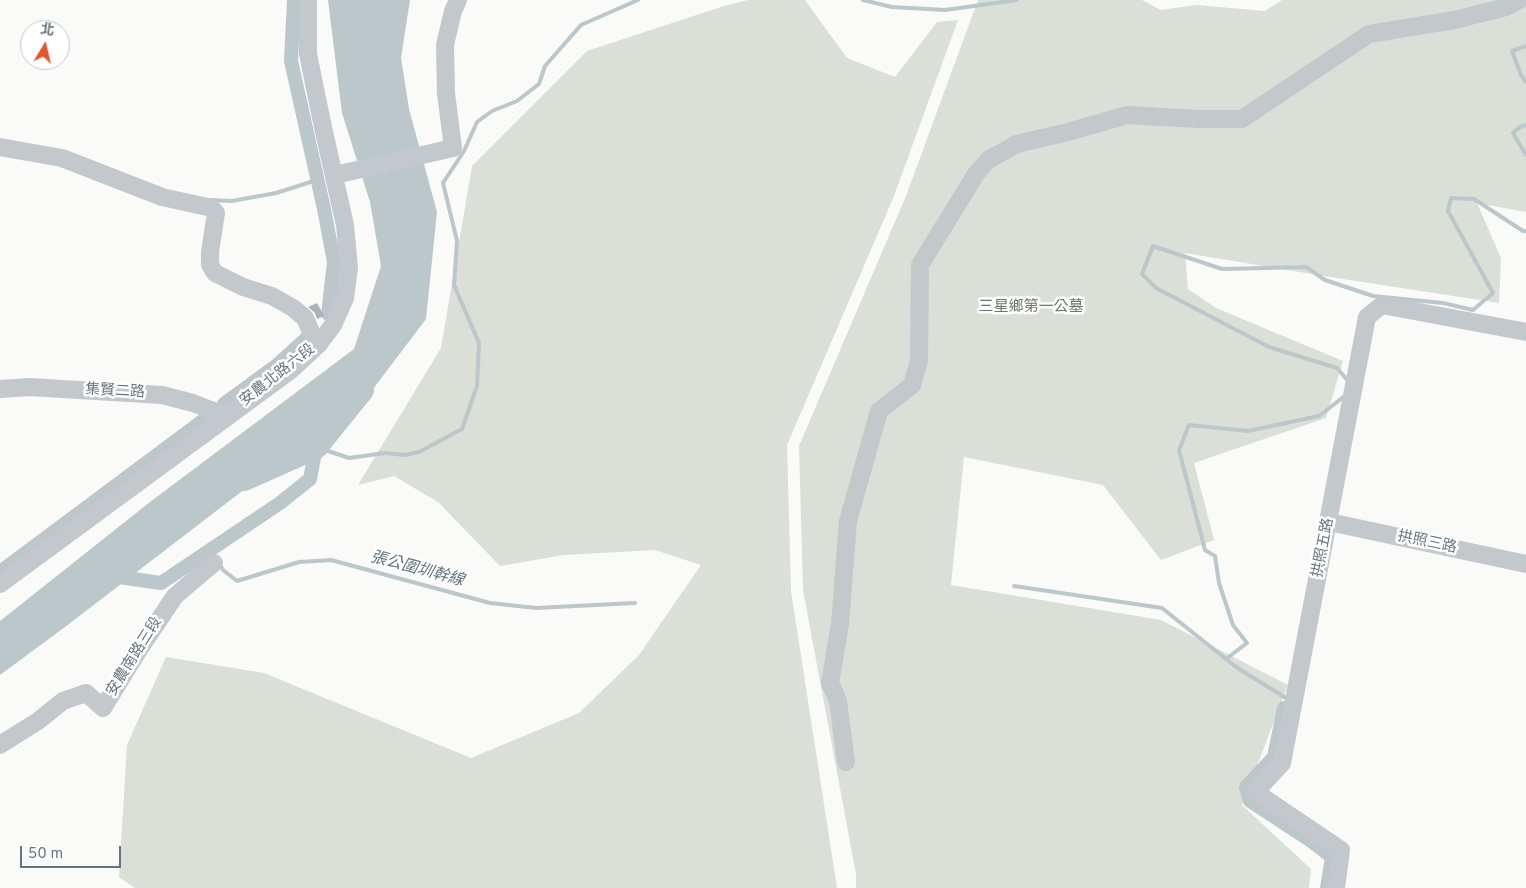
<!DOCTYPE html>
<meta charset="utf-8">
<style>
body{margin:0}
#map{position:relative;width:1526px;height:888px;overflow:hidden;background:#fafaf8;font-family:Overpass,"Noto Sans TC",sans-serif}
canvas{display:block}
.north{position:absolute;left:20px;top:20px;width:50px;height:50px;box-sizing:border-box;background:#fff;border:1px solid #c1c8cd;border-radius:50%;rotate:9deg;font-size:14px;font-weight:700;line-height:20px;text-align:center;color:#657683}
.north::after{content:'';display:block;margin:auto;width:18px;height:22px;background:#e4572e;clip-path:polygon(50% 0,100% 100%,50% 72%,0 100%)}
.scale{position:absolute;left:20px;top:846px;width:101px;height:22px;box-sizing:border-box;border:2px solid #657683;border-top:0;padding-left:6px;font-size:15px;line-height:18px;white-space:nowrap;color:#657683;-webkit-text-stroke:4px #fff;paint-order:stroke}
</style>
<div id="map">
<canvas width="1526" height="888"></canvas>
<div class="north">北</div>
<div class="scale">50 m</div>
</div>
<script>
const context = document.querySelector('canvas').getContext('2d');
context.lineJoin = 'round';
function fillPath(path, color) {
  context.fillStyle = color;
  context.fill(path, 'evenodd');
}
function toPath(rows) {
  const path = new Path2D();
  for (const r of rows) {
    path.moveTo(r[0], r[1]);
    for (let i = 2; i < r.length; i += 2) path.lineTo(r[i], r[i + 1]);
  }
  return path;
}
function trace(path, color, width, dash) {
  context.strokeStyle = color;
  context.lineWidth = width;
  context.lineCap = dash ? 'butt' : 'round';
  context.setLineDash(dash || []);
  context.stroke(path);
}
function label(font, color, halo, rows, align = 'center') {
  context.font = font + ' Overpass,"Noto Sans TC",sans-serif';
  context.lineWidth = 5;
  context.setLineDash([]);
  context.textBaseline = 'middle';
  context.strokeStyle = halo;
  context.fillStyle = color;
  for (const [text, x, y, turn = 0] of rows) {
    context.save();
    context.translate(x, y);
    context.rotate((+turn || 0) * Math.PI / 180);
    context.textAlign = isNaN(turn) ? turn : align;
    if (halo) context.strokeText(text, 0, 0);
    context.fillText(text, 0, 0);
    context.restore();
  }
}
fillPath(toPath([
 [748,0,805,0,847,58,895,77,937,22,958,20,894,196,787,445,791,591,837,888,135,888,119,877,127,745,166,657,264,673,471,758,579,713,639,655,701,565,655,550,564,555,500,566,438,502,394,476,358,485,441,348,472,166,587,51,724,6],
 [978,0,1142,0,1161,10,1196,5,1265,11,1282,0,1526,0,1526,212,1477,203,1501,258,1499,303,1330,277,1185,253,1188,289,1216,308,1343,361,1326,418,1194,463,1214,540,1161,560,1103,485,964,457,951,585,1161,620,1288,685,1242,805,1311,869,1309,888,856,888,856,874,803,590,799,446,906,196]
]), '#dadfd7');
fillPath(toPath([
 [328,0,410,0,401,58,409,109,437,212,426,319,370,393,65,627,0,675,0,621,150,502,354,349,381,266,370,202,342,113]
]), '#bbc7cb');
trace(toPath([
 [863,0,892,7,945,10,1017,0],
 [1526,46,1512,51,1521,75,1526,82],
 [1526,125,1520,127,1513,133,1526,155],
 [211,200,232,201,276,193,317,180],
 [1348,381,1337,368,1269,347,1156,288,1142,274,1153,246,1222,269,1306,267,1325,280,1373,296,1443,303,1473,310,1493,293,1448,211,1451,198,1474,199,1523,231,1526,231],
 [316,447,349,458,385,453,405,455,419,452,462,429,477,386,479,343,454,285,457,241,443,183,464,151,477,122,492,111,517,101,539,84,545,66,581,25,638,0],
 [210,550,215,557],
 [219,563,223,570,237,581,299,562,331,560,490,603,536,608,635,603],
 [1014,586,1162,608,1226,659],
 [1286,698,1239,669,1226,659,1247,643,1233,625,1219,583,1215,556,1205,550,1179,450,1189,425,1248,431,1319,416,1346,395]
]), '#bbc7cb', 4);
trace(toPath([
 [294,0,291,61,324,209,334,262,328,314],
 [224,404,276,366,307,338],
 [0,572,205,419],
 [112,576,161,583,280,503,310,479,316,447],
 [1284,708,1274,757,1246,787,1250,801,1311,841,1332,857,1327,888]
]), '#bbc7cb', 14);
trace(toPath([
 [244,479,316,447,362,390]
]), '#bbc7cb', 24);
fillPath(toPath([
 [317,303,324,316,317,319,315,313,308,307]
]), '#aab3b9');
trace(toPath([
 [0,147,62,158,162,197,212,208,216,213,210,252,210,265,215,273,243,287,272,296,293,308,305,318,317,346],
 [335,175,453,148,446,93,445,45,453,11,458,0],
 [0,389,29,387,162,395,193,403,226,416],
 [1329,522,1526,564],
 [0,584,291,370,318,345,333,325,345,298,349,268,345,225,324,132,308,54,308,0],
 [0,745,38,721,63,701,86,693,103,708,138,651,175,596,214,563],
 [846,762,838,701,830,683,840,624,848,521,879,411,912,385,919,361,920,265,976,174,988,160,1017,144,1068,132,1127,115,1199,119,1242,119,1369,34,1454,20,1506,7,1519,0],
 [1336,888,1341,850,1255,792,1282,763,1367,317,1382,305,1526,332]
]), '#c3c8cc', 18);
label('15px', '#687a64', '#fff', [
 ["三星鄉第一公墓",1031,308]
]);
label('15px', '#657683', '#fff', [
 ["安農北路六段",278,376,-38],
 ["集賢二路",115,392,3],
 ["拱照三路",1427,543,12],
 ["拱照五路",1324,548,-79],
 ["安農南路三段",135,657,-58]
]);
label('italic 16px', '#60757c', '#fff', [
 ["張公圍圳幹線",417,570,15]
]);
</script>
